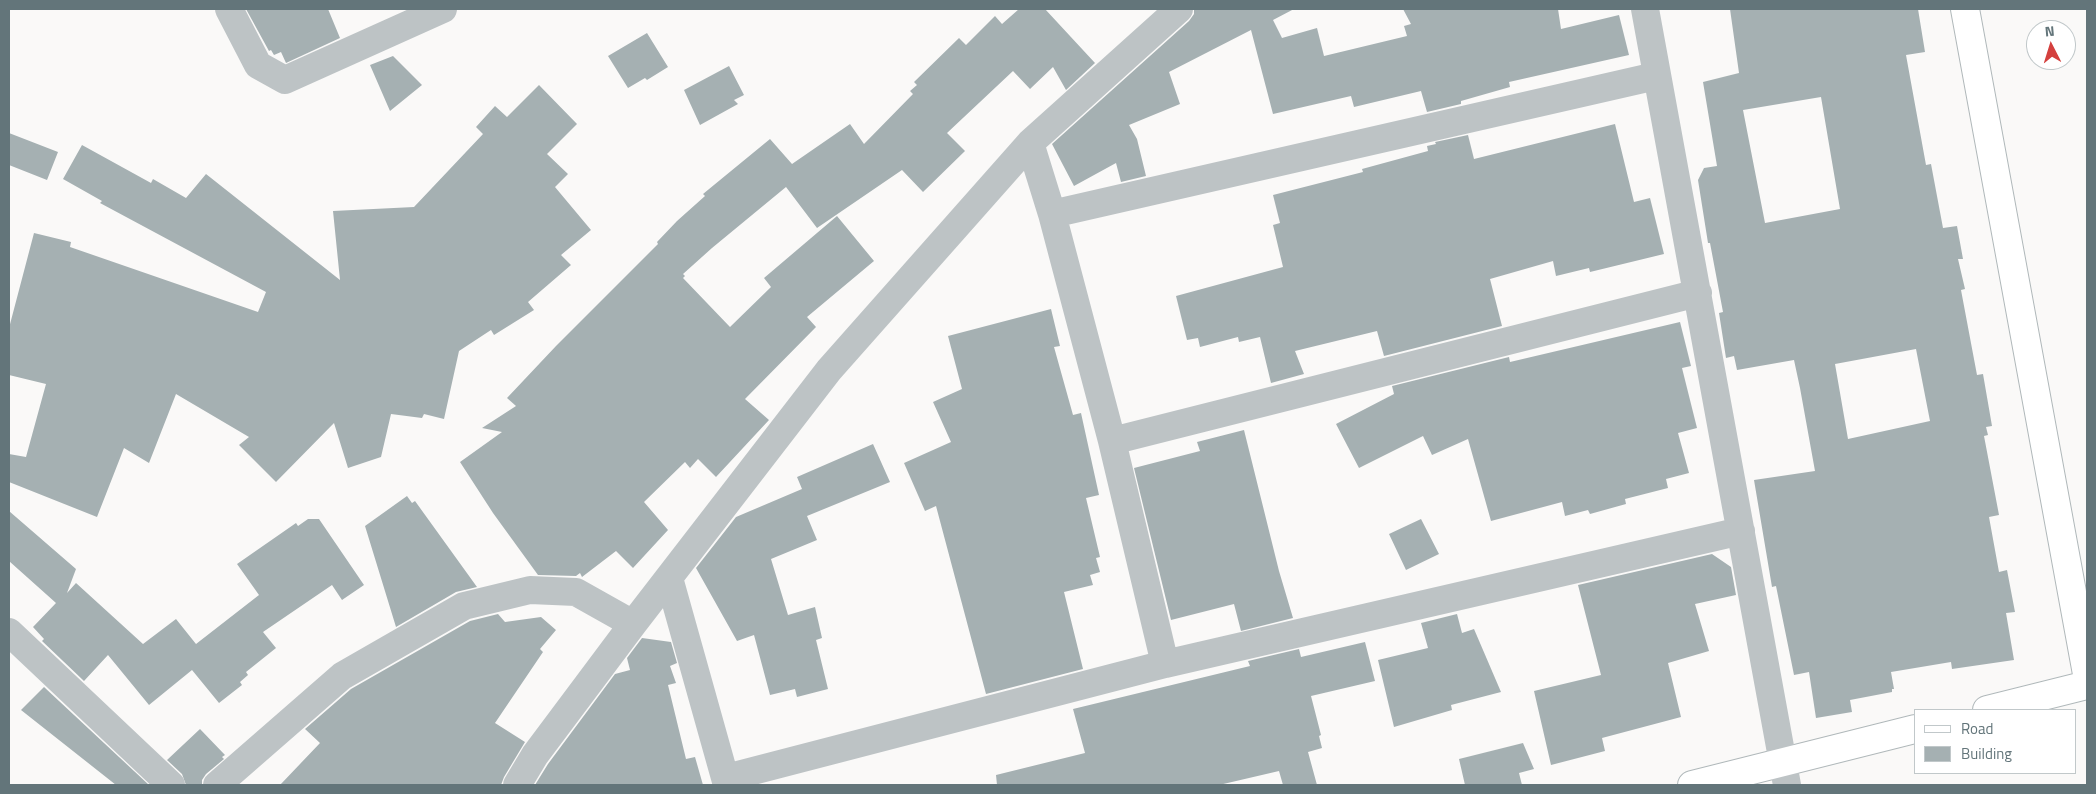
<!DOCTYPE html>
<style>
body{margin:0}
#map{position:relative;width:2096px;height:794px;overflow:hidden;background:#faf9f8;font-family:"Titillium Web",sans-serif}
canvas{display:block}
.frame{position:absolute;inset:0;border:10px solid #63757a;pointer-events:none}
.legend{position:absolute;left:1914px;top:709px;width:162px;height:65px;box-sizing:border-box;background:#fff;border:1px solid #c1c8ca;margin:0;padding:6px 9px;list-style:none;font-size:15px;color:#63757a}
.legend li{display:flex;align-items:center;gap:10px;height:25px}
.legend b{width:25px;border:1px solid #c1c8ca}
.north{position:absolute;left:2026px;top:20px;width:50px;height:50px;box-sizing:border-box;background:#fff;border:1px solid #c1c8ca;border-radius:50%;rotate:355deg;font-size:14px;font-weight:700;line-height:20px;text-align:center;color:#63757a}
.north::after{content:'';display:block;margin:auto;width:18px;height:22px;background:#d4403e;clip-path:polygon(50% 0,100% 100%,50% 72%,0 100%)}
</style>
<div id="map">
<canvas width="2096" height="794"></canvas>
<div class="frame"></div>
<ul class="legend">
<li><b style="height:6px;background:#fff"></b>Road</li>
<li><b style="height:14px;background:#a5b0b2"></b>Building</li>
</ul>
<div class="north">N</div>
</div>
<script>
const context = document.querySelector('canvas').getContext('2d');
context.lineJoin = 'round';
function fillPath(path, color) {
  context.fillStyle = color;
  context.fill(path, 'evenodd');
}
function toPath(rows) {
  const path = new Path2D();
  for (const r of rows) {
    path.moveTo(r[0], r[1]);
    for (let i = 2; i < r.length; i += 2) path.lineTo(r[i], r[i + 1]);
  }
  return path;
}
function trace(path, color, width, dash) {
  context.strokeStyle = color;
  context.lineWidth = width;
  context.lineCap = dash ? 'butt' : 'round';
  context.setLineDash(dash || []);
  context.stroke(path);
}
fillPath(toPath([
 [246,9,328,9,340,38,286,63,281,52,274,55,271,50,269,51],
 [1019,9,1045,9,1095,63,1066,90,1053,67,1030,89,1013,71,947,133,965,151,923,192,902,170,817,228,786,187,712,248,683,274,685,276,683,278,730,327,771,287,764,278,837,216,874,261,807,317,816,327,745,399,769,420,716,477,698,459,690,468,685,462,644,502,668,530,633,568,616,551,582,577,580,573,576,576,538,575,493,513,460,462,502,432,482,428,516,406,507,398,556,346,658,244,657,242,677,221,705,196,703,194,770,139,792,164,850,124,864,144,913,94,910,91,917,85,914,82,959,38,966,45,995,16,1002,24],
 [1194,9,1294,9,1273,20,1282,38,1317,28,1324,56,1407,36,1404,26,1411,24,1403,9,1558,9,1561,29,1619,15,1629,55,1509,82,1510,87,1461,101,1461,104,1427,112,1421,91,1354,107,1351,96,1273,114,1251,30,1169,72,1180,104,1129,125,1137,139,1146,176,1121,182,1116,163,1074,186,1052,144,1189,21,1194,14],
 [1730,9,1918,9,1925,52,1906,55,1926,165,1931,164,1943,228,1957,226,1963,259,1958,259,1965,289,1961,290,1977,375,1983,374,1992,426,1986,427,1988,435,1984,436,1999,515,1989,517,1999,572,2007,570,2015,612,2006,613,2014,660,1952,669,1951,662,1891,672,1894,689,1892,689,1892,692,1850,700,1852,712,1816,718,1809,672,1794,675,1776,586,1772,587,1754,480,1815,471,1800,388,1794,360,1737,370,1734,356,1726,358,1719,313,1723,312,1710,243,1708,243,1698,180,1704,168,1717,166,1703,82,1739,73],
 [1821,97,1840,209,1765,223,1743,110],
 [1916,349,1930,421,1848,439,1835,364],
 [647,33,668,67,647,80,645,78,628,88,608,56],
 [393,56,422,85,390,111,370,65],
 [729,66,744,95,734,100,738,104,700,125,684,90],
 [539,85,577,124,547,154,568,174,555,187,591,230,561,255,571,265,528,302,534,310,494,335,491,330,459,351,444,419,424,414,422,418,391,414,381,457,348,468,334,423,276,482,239,445,249,437,176,394,149,463,124,448,97,517,9,482,9,454,26,457,46,384,9,375,9,328,34,233,71,242,70,247,258,312,266,292,100,203,102,201,63,179,82,145,151,183,153,179,186,198,206,174,340,280,333,211,414,207,483,134,476,127,495,106,507,117],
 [1615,124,1634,202,1650,198,1664,254,1590,272,1589,268,1556,276,1553,261,1490,279,1502,326,1384,356,1377,331,1295,351,1304,374,1271,383,1260,337,1239,342,1238,337,1200,347,1198,338,1187,340,1176,296,1283,267,1273,225,1280,223,1273,195,1363,172,1362,169,1428,151,1427,146,1436,144,1435,142,1468,135,1474,159],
 [9,133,58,152,47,180,9,165],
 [1051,309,1060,346,1054,347,1073,415,1081,413,1099,495,1086,498,1100,557,1096,558,1100,572,1090,575,1093,585,1064,592,1083,669,986,694,936,506,925,511,904,463,951,442,933,402,962,389,948,336],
 [1680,322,1691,366,1682,368,1697,428,1678,433,1689,473,1666,479,1668,488,1625,499,1626,504,1590,514,1588,510,1565,516,1562,502,1491,521,1468,439,1432,455,1423,436,1359,468,1336,424,1394,394,1392,386,1509,357,1510,362],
 [1244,430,1279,571,1293,618,1241,631,1234,604,1171,620,1134,468,1200,451,1197,442],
 [873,444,890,482,807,516,817,540,771,559,788,615,815,607,822,638,816,640,828,689,797,697,795,689,770,695,754,635,737,641,696,568,736,517,802,489,797,477],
 [407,496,412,503,415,501,477,587,456,592,396,627,365,526],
 [9,511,76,569,67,593,76,583,143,644,176,619,196,644,259,595,237,564,296,523,298,526,308,519,319,519,364,585,342,600,332,585,263,632,276,648,246,672,248,675,240,682,242,685,219,703,192,670,149,705,108,655,84,681,42,641,44,639,33,627,56,603,9,561],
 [1421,519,1439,554,1406,570,1389,534],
 [1712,554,1731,567,1736,595,1695,604,1709,651,1668,663,1681,717,1602,738,1605,751,1551,765,1534,691,1601,675,1578,585],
 [498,614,505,622,541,617,556,630,540,649,543,652,495,723,525,742,504,777,501,785,280,785,320,743,305,729,351,689,470,621],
 [1457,614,1462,633,1474,629,1501,692,1451,705,1452,710,1394,727,1378,660,1428,648,1421,623],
 [642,638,671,642,677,663,670,666,676,683,668,685,686,759,695,757,703,785,535,785,548,764,615,674,630,670,627,658],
 [1365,642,1375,681,1311,696,1321,735,1319,736,1322,748,1308,752,1317,785,1283,785,1279,771,1219,785,997,785,996,775,1085,753,1073,709,1250,666,1248,661,1299,649,1301,657],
 [44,687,149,785,116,785,21,710],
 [200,729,225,755,222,757,224,759,206,774,202,780,202,785,186,785,182,774,167,760],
 [1523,743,1534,769,1519,773,1522,785,1465,785,1459,759]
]), '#a5b0b2');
const secondary = toPath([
 [1965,9,2087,674],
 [1987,710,2087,685],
 [1692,785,1915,729]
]);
trace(secondary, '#b0b8ba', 30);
trace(toPath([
 [229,9,258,65,285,80,443,9],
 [1645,9,1787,785],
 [1030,143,1052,214,1112,441,1165,664],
 [1052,214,1656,76],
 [1112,441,1698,293],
 [669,578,727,785],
 [9,632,171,785],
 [726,778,1165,664,1741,531],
 [217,785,342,676,464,606,530,590,576,592,633,624],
 [517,785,535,755,633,624,829,370,1030,143,1179,9]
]), '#bdc3c5', 28);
trace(secondary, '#fff', 28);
</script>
